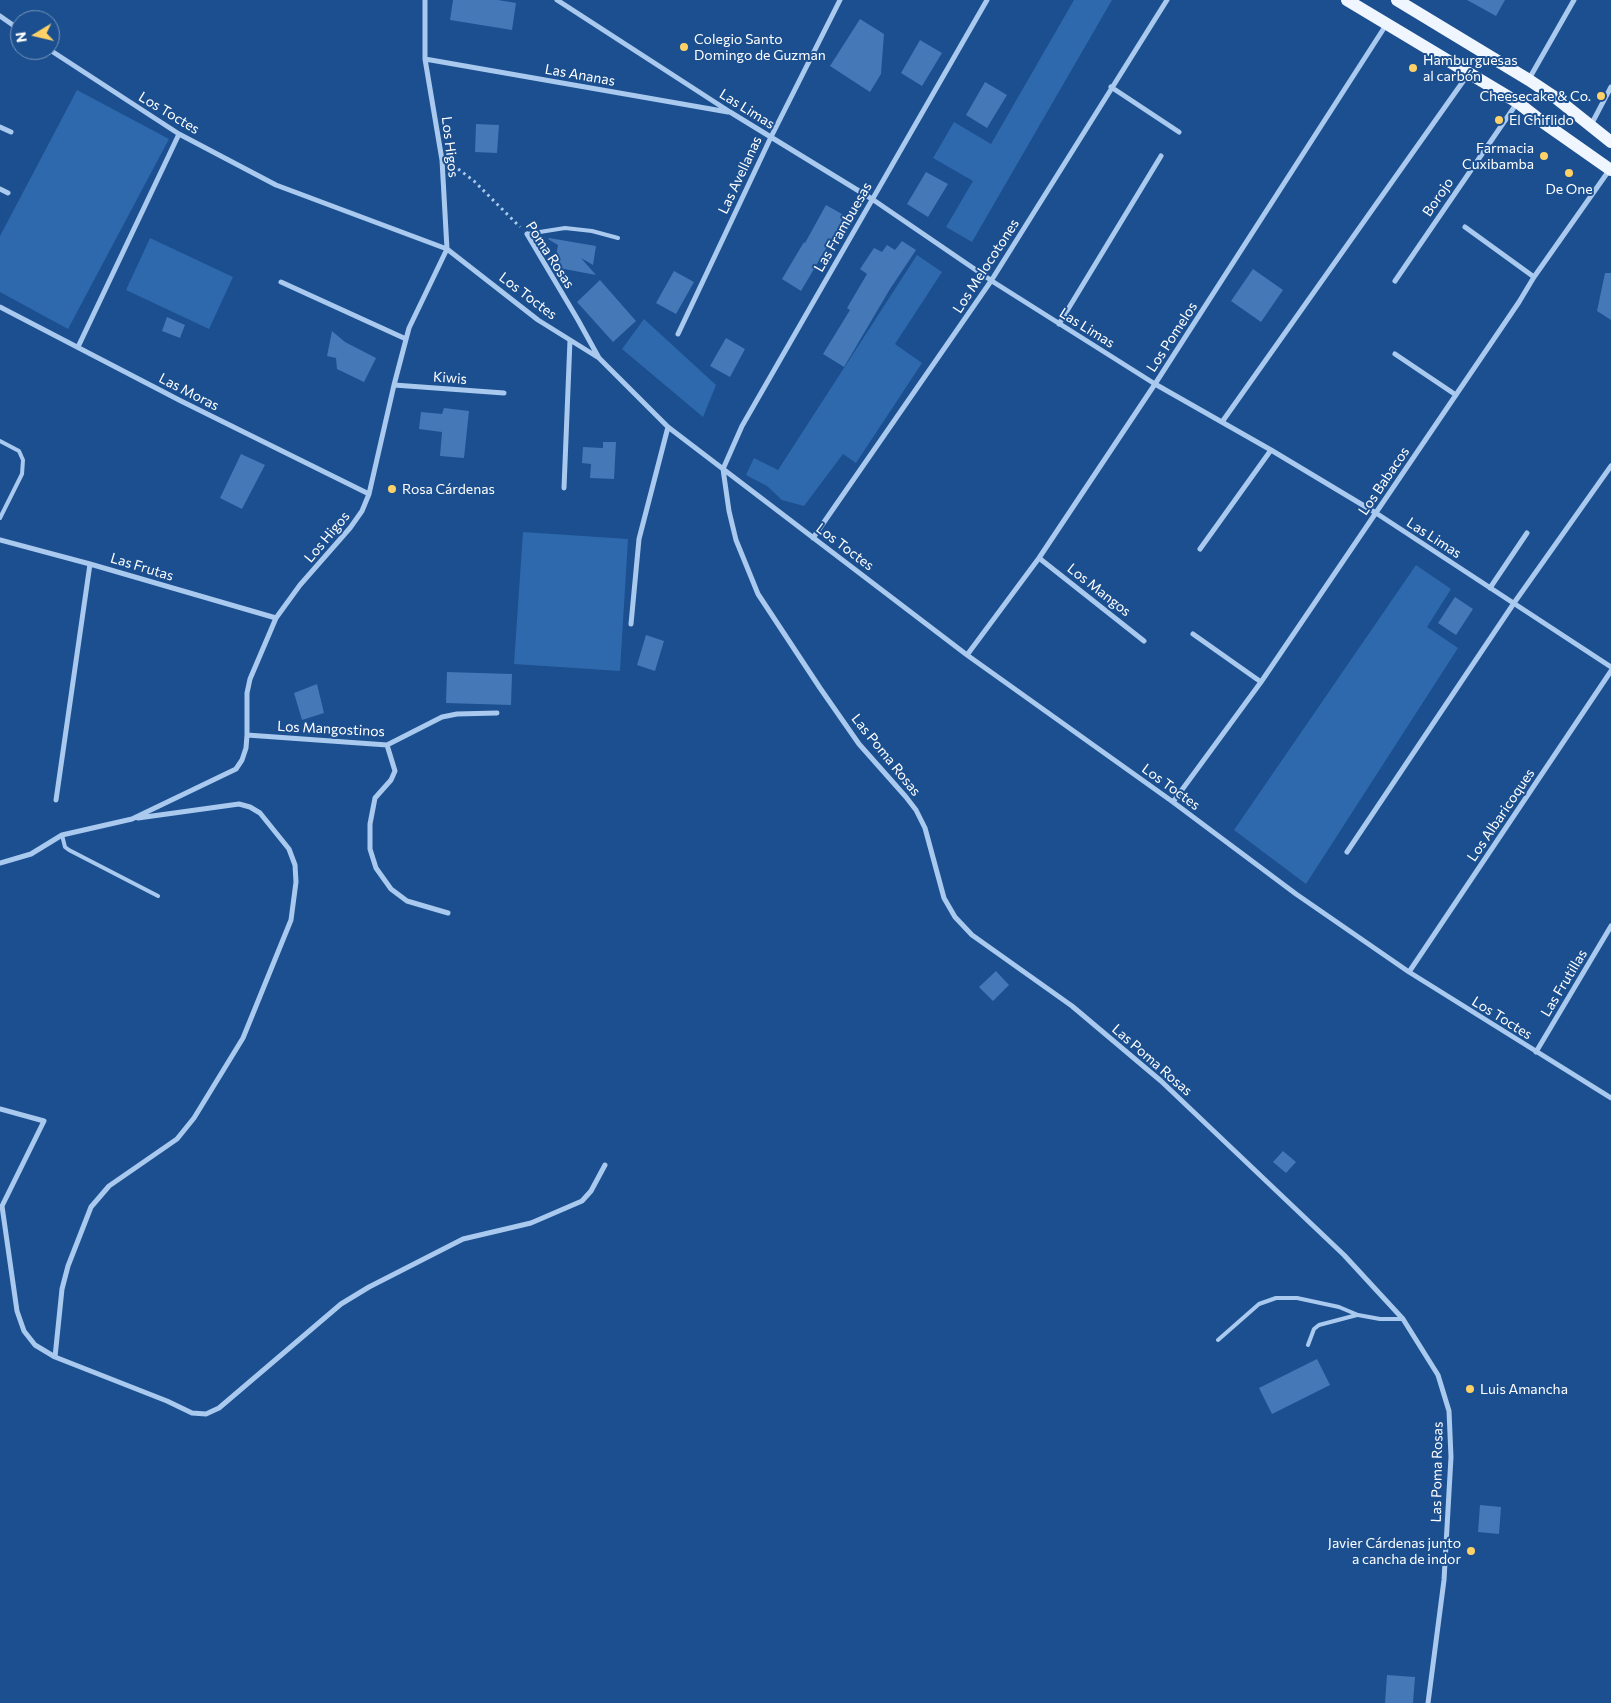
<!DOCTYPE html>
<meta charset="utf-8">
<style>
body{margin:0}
#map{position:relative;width:1611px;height:1703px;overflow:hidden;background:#1b4f8f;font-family:Commissioner,sans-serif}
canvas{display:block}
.north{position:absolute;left:10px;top:10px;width:50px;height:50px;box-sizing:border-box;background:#1b4f8f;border:1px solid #7695bc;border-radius:50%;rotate:261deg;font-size:14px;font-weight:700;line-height:20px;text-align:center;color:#fff}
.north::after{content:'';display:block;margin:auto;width:18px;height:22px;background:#ffd166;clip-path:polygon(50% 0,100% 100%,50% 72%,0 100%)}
</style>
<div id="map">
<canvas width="1611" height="1703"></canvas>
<div class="north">N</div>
</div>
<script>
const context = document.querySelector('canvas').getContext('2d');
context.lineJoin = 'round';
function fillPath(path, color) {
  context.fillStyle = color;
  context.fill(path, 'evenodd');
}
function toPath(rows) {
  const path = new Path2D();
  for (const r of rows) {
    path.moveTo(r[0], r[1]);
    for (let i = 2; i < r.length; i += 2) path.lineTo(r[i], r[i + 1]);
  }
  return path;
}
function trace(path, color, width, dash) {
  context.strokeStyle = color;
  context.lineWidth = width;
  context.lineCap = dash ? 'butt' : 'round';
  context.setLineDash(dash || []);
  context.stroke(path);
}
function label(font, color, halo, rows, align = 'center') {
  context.font = font + ' Commissioner,sans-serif';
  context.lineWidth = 4;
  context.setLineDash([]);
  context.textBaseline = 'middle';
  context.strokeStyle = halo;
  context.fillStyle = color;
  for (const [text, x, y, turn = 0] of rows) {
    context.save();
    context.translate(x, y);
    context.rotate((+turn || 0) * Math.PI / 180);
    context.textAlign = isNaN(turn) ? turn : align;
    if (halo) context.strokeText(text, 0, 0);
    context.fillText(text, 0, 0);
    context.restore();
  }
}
fillPath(toPath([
 [1074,0,1112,0,972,242,946,227,973,181,933,158,954,122,991,144],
 [77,90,169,139,68,329,0,292,0,236],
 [150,238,233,277,209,329,126,290],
 [917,255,942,272,895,344,922,363,856,463,843,454,804,506,782,500,767,486,746,475,754,458,778,470],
 [644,319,716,385,703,417,622,349],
 [523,532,628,539,620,671,514,664],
 [1416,565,1451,589,1427,627,1458,648,1306,884,1234,830]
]), '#2e69ad');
fillPath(toPath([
 [453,0,498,0,516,3,512,30,450,20],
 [1467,0,1505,0,1496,16],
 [860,19,884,34,881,74,870,92,830,66],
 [920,40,942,53,922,86,901,73],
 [985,82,1007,95,987,128,966,115],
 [476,124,499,125,497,153,475,152],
 [926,172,948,184,928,217,907,204],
 [826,205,849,218,832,248,828,245,801,291,782,279,804,242,805,243],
 [549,238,596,246,593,265,581,258,596,275,554,267,558,245,548,239],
 [902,241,916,250,890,289,844,367,823,354,850,310,847,308,867,274,860,269,874,248,882,252,887,245,895,250],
 [1253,269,1283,290,1261,322,1231,301],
 [674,271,694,282,676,314,656,303],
 [1605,273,1611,273,1611,320,1597,311],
 [600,280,636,321,613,342,577,302],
 [167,317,185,325,180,338,162,331],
 [332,331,345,342,376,358,364,382,337,369,336,358,327,356],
 [726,338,745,349,730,377,710,366],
 [444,408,469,411,464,458,440,456,442,432,419,429,421,412,442,414],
 [603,442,616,442,614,479,590,478,591,464,582,463,583,447,603,448],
 [241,454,265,465,242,509,220,498],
 [1455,597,1473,609,1456,635,1438,623],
 [646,635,664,641,655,671,637,665],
 [447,672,512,674,511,705,446,703],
 [317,684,324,713,302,720,294,693],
 [996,971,1009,985,993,1001,979,987],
 [1283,1151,1296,1162,1286,1173,1273,1162],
 [1317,1359,1330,1385,1272,1414,1259,1388],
 [1480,1505,1501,1507,1499,1534,1478,1532],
 [1387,1675,1415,1677,1413,1703,1385,1703]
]), '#4478b7');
trace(toPath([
 [453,165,474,181,520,227]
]), '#a9c9ee', 3, [2.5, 4]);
trace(toPath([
 [527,234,565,228,592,231,618,238],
 [0,441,19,451,23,460,22,474,0,518],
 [62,835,65,847,69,850,158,896],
 [1218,1340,1259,1304,1276,1298,1297,1298,1339,1307,1358,1315,1380,1319,1403,1319],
 [1308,1345,1314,1329,1319,1325,1357,1315]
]), '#a9c9ee', 4);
trace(toPath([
 [557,0,730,112,872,199,995,283,1155,384,1271,450,1376,513,1611,667],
 [987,0,742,426,723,469,729,511,736,540,758,594,820,688,859,744,906,797,916,810,925,828,944,898,955,917,972,935,1072,1006,1161,1081,1344,1255,1403,1319,1438,1375,1449,1411,1451,1457,1444,1580,1428,1703],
 [0,16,20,30],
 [50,50,179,134,276,185,447,249,538,320,599,358,668,427,967,655,1173,802,1296,894,1409,972,1611,1098],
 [425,59,728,112],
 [1529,79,1574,0],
 [1111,87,1179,132],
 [1591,125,1611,87],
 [0,127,11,132],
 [0,189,8,193],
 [1465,227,1534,277],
 [527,234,578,320,599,358],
 [1395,281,1517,103],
 [281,282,406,339],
 [0,307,181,401,369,494],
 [1059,324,1161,156],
 [678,334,771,137,840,0],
 [78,347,179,134],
 [1395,354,1456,395],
 [394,385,504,393],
 [1222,422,1469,73],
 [564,488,570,340],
 [813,538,991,281,1167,0],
 [0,540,90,564,276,618],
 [1200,549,1271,450],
 [1039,558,1144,641],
 [1490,588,1527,533],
 [631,624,639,539,668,427],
 [1193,634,1261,682],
 [967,655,1039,558,1155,384,1386,25],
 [247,735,387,745,442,717,457,714,497,713],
 [387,745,395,771,391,780,375,798,370,824,370,849,376,868,391,889,407,901,448,913],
 [56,800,90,564],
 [1173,802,1261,682,1519,302,1534,277,1610,169],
 [1347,852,1514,603,1611,466],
 [0,863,31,854,62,835,132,819,236,769,242,760,246,748,247,735,247,693,250,679,276,618,300,585,350,528,362,511,369,494,394,385,409,328,447,249,442,160,425,59,425,0],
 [1409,972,1611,671],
 [1536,1052,1611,926],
 [0,1109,44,1121,2,1206,17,1311,24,1331,35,1345,55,1357,167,1401,192,1413,206,1414,219,1408,341,1304,369,1287,463,1239,531,1223,582,1201,591,1191,605,1165],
 [55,1357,62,1289,68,1266,91,1207,109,1186,177,1139,194,1118,243,1038,291,920,296,882,295,865,289,849,260,813,250,807,239,804,138,818]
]), '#a9c9ee', 5);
trace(toPath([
 [1347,0,1517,102,1544,123,1611,170],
 [1397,0,1529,80,1556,98,1611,142]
]), '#f0f6ff', 12);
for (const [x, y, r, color] of [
 [684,47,5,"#ffd166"],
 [1413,68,5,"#ffd166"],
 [1601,96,5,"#ffd166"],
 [1499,120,5,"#ffd166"],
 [1544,156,5,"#ffd166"],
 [1569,173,5,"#ffd166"],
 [392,489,5,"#ffd166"],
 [1470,1389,5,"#ffd166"],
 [1471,1551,5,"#ffd166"]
]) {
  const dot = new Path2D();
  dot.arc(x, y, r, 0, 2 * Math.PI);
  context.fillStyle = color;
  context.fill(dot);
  trace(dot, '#1b4f8f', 2);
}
label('14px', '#fff', '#1b4f8f', [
 ["Colegio Santo",694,39],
 ["Domingo de Guzman",694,55],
 ["Hamburguesas",1423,60],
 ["al carbón",1423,76],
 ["Cheesecake & Co.",1591,96,"right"],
 ["El Chiflido",1509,120],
 ["Farmacia",1534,148,"right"],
 ["Cuxibamba",1534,164,"right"],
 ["De One",1569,189,"center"],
 ["Rosa Cárdenas",402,489],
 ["Luis Amancha",1480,1389],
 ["Javier Cárdenas junto",1461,1543,"right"],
 ["a cancha de indor",1461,1559,"right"]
], 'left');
label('14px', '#fff', '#1b4f8f', [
 ["Las Ananas",580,75,10],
 ["Las Limas",747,109,32],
 ["Los Toctes",169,113,31],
 ["Los Higos",450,147,83],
 ["Las Avellanas",740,175,-65],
 ["Borojo",1438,197,-56],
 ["Las Frambuesas",843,227,-60],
 ["Poma Rosas",550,255,57],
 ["Los Melocotones",986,266,-57],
 ["Los Toctes",528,296,37],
 ["Las Limas",1087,328,32],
 ["Los Pomelos",1172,337,-57],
 ["Kiwis",450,378,4],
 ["Las Moras",189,392,27],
 ["Los Babacos",1384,481,-56],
 ["Los Higos",327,537,-50],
 ["Las Limas",1434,538,33],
 ["Los Toctes",845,547,37],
 ["Las Frutas",142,567,17],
 ["Los Mangos",1099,590,38],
 ["Los Mangostinos",331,729,3],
 ["Las Poma Rosas",886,755,51],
 ["Los Toctes",1171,787,36],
 ["Los Albaricoques",1501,815,-56],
 ["Las Frutillas",1564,983,-59],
 ["Los Toctes",1502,1018,32],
 ["Las Poma Rosas",1152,1060,41],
 ["Las Poma Rosas",1437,1472,-89]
]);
</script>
